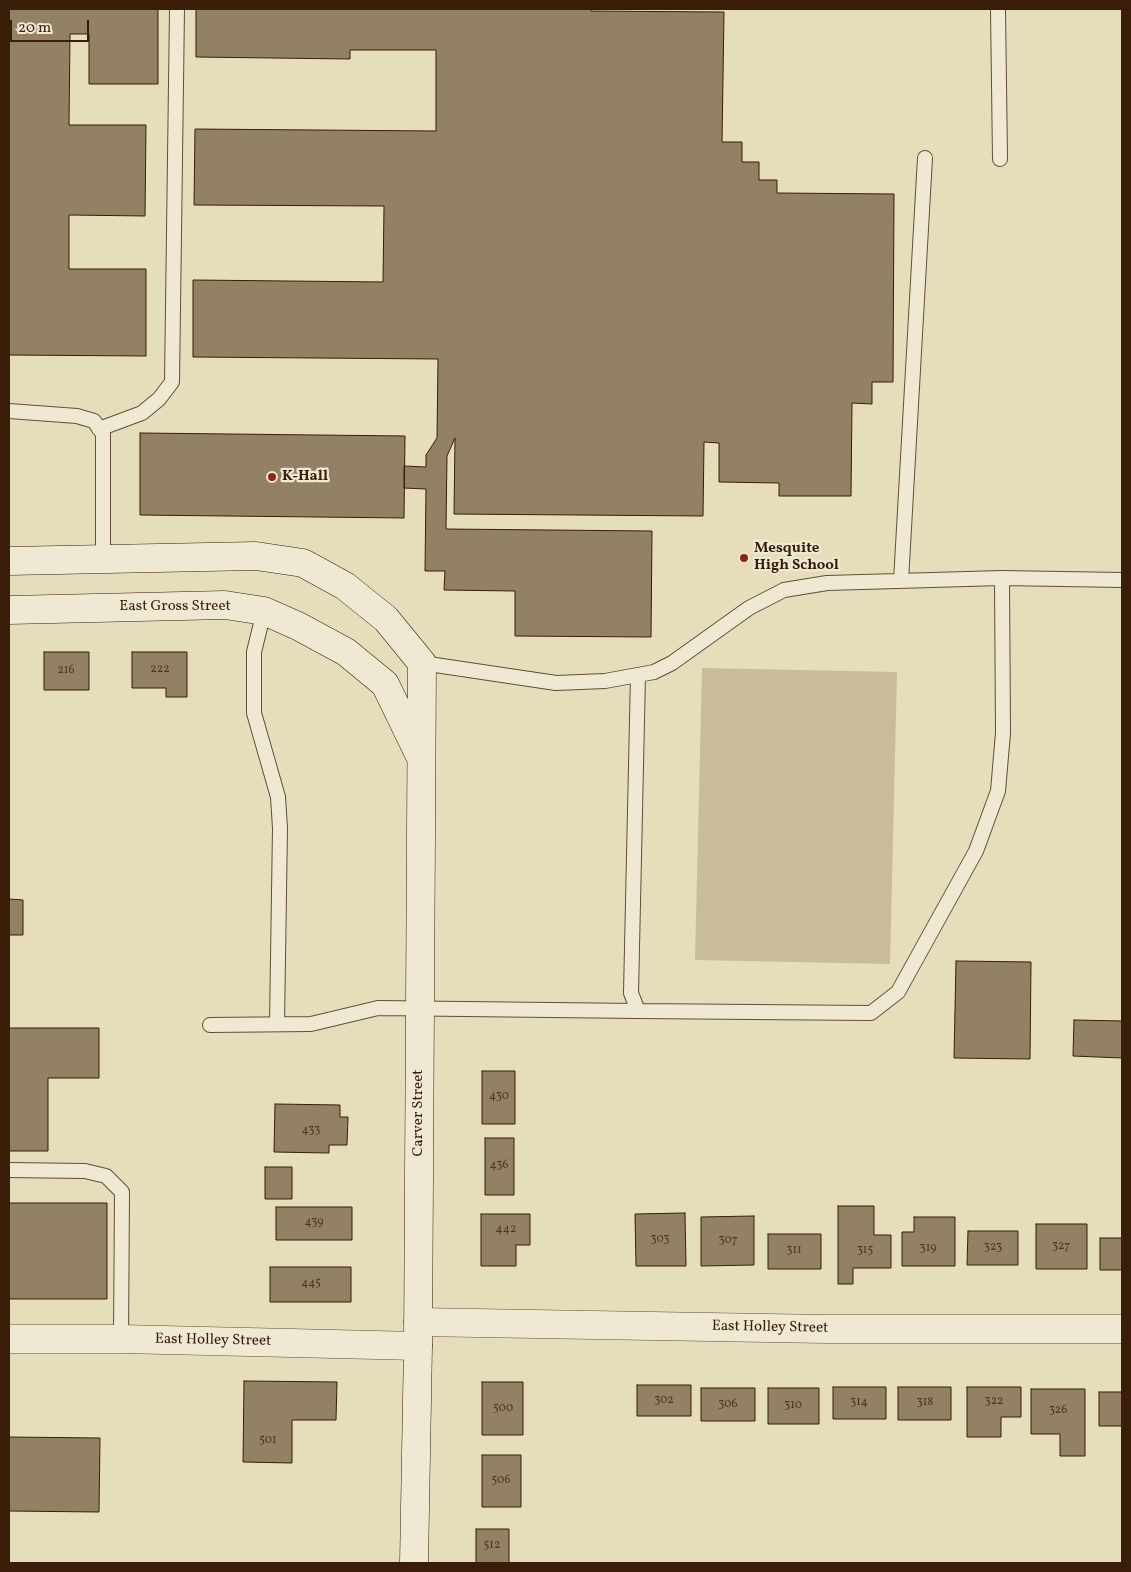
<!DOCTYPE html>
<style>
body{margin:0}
#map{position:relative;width:1131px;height:1572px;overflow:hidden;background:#e6ddbb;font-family:Vollkorn,serif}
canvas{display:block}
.frame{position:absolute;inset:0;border:10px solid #391d08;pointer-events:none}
.scale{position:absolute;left:10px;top:20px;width:79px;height:22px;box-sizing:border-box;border:2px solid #391d08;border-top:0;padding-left:6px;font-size:15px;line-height:18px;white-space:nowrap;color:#391d08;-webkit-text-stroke:4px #efe9d3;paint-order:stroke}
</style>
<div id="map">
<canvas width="1131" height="1572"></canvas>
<div class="frame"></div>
<div class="scale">20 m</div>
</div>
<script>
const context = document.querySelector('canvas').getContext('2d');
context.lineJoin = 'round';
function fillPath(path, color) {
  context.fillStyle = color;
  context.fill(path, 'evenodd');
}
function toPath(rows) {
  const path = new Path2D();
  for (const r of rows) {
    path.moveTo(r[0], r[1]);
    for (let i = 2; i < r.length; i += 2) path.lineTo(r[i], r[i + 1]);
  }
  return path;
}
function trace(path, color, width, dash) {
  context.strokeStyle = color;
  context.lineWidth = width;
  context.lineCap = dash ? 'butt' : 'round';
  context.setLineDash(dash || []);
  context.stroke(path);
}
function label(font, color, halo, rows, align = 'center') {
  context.font = font + ' Vollkorn,serif';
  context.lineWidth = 4.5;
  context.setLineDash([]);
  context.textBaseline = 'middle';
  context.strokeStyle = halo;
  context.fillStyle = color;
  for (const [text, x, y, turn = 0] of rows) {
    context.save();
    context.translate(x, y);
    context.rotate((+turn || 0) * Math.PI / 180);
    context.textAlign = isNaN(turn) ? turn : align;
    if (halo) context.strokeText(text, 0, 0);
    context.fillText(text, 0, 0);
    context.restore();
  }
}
fillPath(toPath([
 [702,668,897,672,890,964,695,960]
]), '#c9bc9d');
const building = toPath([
 [9,9,158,9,158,84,89,84,89,34,70,34,69,125,146,125,145,216,69,215,69,269,146,269,146,356,9,355,9,9],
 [196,9,591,9,591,11,724,12,722,142,742,142,742,162,759,162,759,180,777,180,777,193,894,194,893,382,872,382,872,404,852,403,851,496,779,496,779,483,719,482,719,443,704,442,703,516,454,514,455,438,447,456,446,529,652,531,651,637,515,636,515,591,444,590,445,571,425,571,426,489,404,488,404,466,426,467,426,455,437,438,438,359,193,357,193,280,383,282,384,206,194,205,195,129,436,131,436,50,350,50,350,59,196,57,196,9],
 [140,433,405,436,404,518,140,515,140,433],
 [44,652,89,652,89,690,44,690,44,652],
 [132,652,187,652,187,697,166,697,166,688,132,688,132,652],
 [9,899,23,900,23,935,9,935,9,899],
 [956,961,1031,962,1030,1059,954,1058,956,961],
 [1074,1020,1122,1021,1122,1058,1073,1056,1074,1020],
 [9,1028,99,1028,99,1078,48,1078,48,1151,9,1151,9,1028],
 [482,1071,515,1071,515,1124,482,1124,482,1071],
 [275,1104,340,1105,340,1117,348,1117,347,1145,329,1145,329,1153,274,1152,275,1104],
 [485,1138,514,1138,514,1195,485,1195,485,1138],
 [265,1167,292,1167,292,1199,265,1199,265,1167],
 [9,1203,107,1203,107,1299,9,1299,9,1203],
 [838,1206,874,1206,874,1235,891,1235,891,1268,853,1268,853,1284,838,1284,838,1206],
 [276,1207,352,1207,352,1240,276,1240,276,1207],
 [685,1213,686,1266,636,1266,635,1214,685,1213],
 [481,1214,530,1214,530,1245,516,1245,516,1266,481,1266,481,1214],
 [754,1216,754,1265,701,1266,701,1217,754,1216],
 [914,1217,955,1217,955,1266,902,1266,902,1232,914,1232,914,1217],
 [1036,1224,1087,1224,1087,1269,1036,1269,1036,1224],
 [968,1231,1018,1231,1018,1265,967,1265,968,1231],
 [768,1234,821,1234,821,1269,768,1269,768,1234],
 [1100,1238,1122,1238,1122,1270,1100,1270,1100,1238],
 [270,1267,351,1267,351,1302,270,1302,270,1267],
 [244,1381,337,1382,336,1420,292,1420,292,1463,243,1462,244,1381],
 [482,1382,523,1382,523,1435,482,1435,482,1382],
 [637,1385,691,1385,691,1416,637,1416,637,1385],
 [833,1387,886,1387,886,1419,833,1419,833,1387],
 [898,1387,951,1387,951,1420,898,1420,898,1387],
 [967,1387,1021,1387,1021,1417,1001,1417,1001,1437,967,1437,967,1387],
 [701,1388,755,1388,755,1421,701,1421,701,1388],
 [768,1388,819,1388,819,1424,768,1424,768,1388],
 [1031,1389,1085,1389,1085,1456,1060,1456,1060,1434,1031,1434,1031,1389],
 [1099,1392,1122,1392,1122,1426,1099,1426,1099,1392],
 [9,1437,100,1438,99,1512,9,1511,9,1437],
 [482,1455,521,1455,521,1507,482,1507,482,1455],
 [476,1529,509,1529,509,1563,476,1563,476,1529]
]);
fillPath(building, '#938165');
trace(building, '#391d08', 1);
const lane = toPath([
 [998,9,1000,159],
 [9,411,77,416,94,421,103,434,103,559],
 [99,429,142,413,159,399,172,382,177,9],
 [901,581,925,158],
 [264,611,254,652,254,713,278,797,280,828,277,1024],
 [422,663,556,683,605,681,654,672,672,663,749,608,784,590,827,583,1002,578,1122,580],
 [638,675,631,993,638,1011,871,1013,898,992,976,851,998,791,1003,733,1002,578],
 [210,1025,311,1024,378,1008,638,1011],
 [9,1170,85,1171,106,1176,122,1192,121,1339]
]);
const street = toPath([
 [418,1322,826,1329,1122,1329],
 [9,1339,121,1339,418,1346]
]);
const secondary = toPath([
 [9,561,256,556,303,563,345,586,386,619,422,663,418,1346,414,1563],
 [9,610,225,605,264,611,298,626,346,652,385,684,419,754]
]);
trace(lane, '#644d35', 16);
trace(street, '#644d35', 29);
trace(secondary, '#391d08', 29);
trace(lane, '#efe9d3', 14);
trace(street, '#efe9d3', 28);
trace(secondary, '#efe9d3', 28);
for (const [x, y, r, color] of [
 [272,477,5,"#8f2418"],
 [744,558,5,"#8f2418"]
]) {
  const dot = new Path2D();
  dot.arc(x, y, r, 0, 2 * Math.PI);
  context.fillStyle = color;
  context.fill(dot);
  trace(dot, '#efe9d3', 2);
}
label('12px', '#50361f', null, [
 ["222",160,670],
 ["216",66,671],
 ["430",499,1097],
 ["433",311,1131],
 ["436",499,1166],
 ["439",314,1223],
 ["442",506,1230],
 ["303",660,1240],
 ["307",728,1241],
 ["327",1061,1247],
 ["323",993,1248],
 ["319",928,1249],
 ["311",794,1251],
 ["315",865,1251],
 ["445",311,1284],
 ["302",664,1401],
 ["322",994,1402],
 ["314",859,1403],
 ["318",925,1403],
 ["306",728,1405],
 ["310",793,1406],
 ["500",503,1409],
 ["326",1058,1411],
 ["501",268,1441],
 ["506",501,1481],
 ["512",492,1546]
]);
label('bold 15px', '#391d08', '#efe9d3', [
 ["K-Hall",282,477],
 ["Mesquite",754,549],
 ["High School",754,566]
], 'left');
label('15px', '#391d08', '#efe9d3', [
 ["East Gross Street",175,607],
 ["Carver Street",419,1113,-90],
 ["East Holley Street",770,1328,1],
 ["East Holley Street",213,1341,1]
]);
</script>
